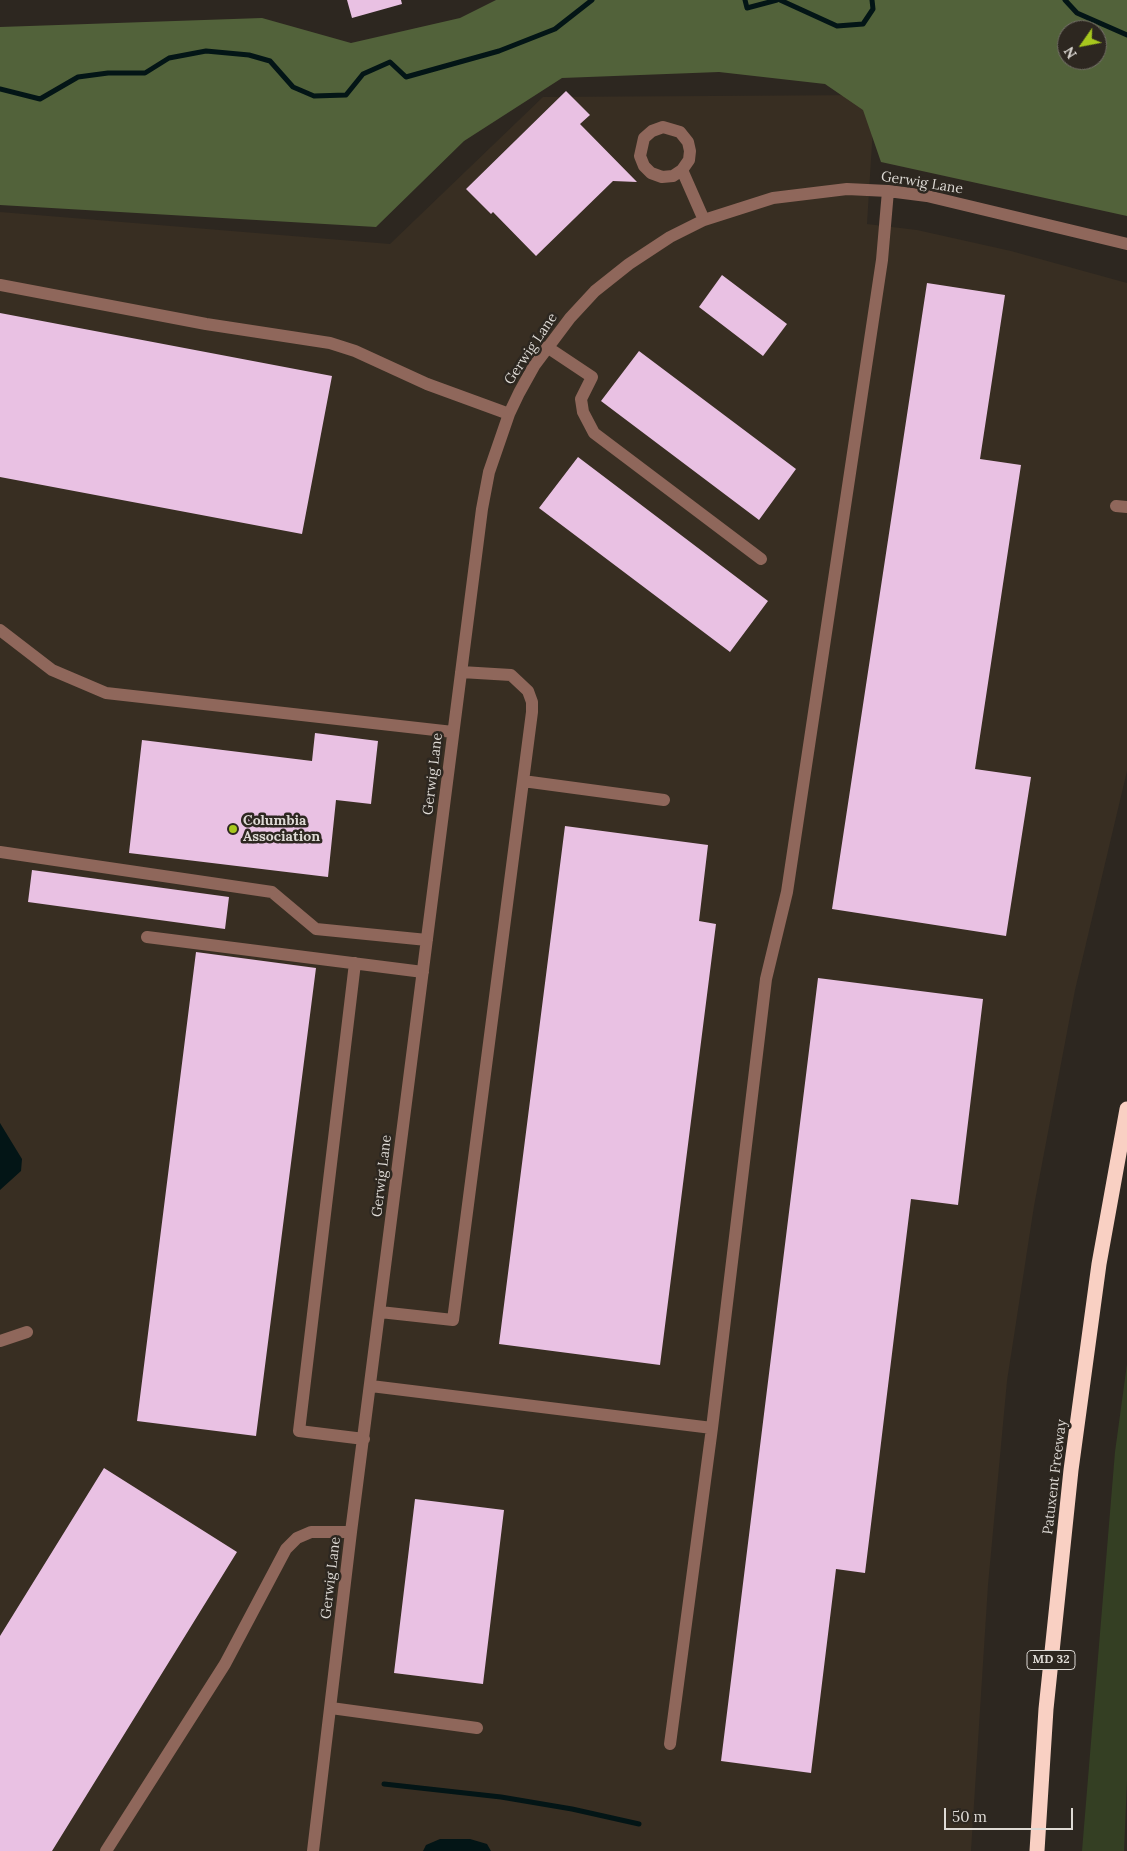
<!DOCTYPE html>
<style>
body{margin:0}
#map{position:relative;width:1127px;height:1851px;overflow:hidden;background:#2d2720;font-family:Lora,serif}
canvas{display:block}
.north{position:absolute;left:1057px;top:20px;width:50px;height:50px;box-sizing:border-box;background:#2d2720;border:1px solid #746f68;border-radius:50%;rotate:237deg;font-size:14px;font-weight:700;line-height:20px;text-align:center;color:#dedad5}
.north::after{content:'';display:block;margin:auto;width:18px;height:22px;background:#a7c71e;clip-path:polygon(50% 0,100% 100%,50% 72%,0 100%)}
.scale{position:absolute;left:944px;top:1808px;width:129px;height:22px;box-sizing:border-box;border:2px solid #dedad5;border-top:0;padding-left:6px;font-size:15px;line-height:18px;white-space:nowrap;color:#dedad5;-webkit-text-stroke:4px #2d2720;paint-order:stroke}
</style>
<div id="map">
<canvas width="1127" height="1851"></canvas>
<div class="north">N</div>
<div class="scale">50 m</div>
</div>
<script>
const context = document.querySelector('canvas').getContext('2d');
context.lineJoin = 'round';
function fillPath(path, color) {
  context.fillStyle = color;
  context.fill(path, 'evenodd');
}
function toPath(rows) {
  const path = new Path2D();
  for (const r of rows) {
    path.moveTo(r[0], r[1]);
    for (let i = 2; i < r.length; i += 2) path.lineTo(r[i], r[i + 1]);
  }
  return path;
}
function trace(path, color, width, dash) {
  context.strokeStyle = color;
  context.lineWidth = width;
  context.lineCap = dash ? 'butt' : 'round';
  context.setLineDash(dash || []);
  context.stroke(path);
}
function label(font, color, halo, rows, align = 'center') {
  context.font = font + ' Lora,serif';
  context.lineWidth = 5;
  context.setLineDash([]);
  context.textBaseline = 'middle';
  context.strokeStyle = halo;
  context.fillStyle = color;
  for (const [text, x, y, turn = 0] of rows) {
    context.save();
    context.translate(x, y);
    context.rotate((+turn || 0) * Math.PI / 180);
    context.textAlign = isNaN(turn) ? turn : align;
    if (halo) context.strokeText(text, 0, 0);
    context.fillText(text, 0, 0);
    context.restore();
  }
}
fillPath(toPath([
 [875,95,867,224,917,230,1011,251,1127,283,1127,771,1075,990,1034,1206,1007,1381,988,1585,971,1851,0,1851,0,212,390,244,543,97]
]), '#382e22');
fillPath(toPath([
 [1127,1364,1127,1781,1124,1851,1082,1851,1115,1452]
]), '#343f23');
fillPath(toPath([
 [496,0,1127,0,1127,216,881,162,863,110,825,84,719,72,562,78,464,141,376,227,0,205,0,27,262,18,351,43,460,18],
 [1067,30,1097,30,1097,60,1067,60]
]), '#52623a');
fillPath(toPath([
 [0,1123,22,1159,21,1171,0,1190],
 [440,1839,470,1839,487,1844,491,1851,423,1851,426,1845]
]), '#031516');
trace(toPath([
 [745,0,747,8,777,0],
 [780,0,837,26,863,24,873,9,872,0],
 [1065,0,1077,13,1127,35],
 [0,89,40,99,78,77,108,73,145,73,169,58,206,51,249,55,270,61,293,87,314,96,346,95,363,74,390,62,406,77,499,51,555,29,592,0],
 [384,1784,501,1797,572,1809,639,1824]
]), '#031516', 5);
fillPath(toPath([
 [347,0,401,0,402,4,352,18],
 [566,91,590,115,580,124,637,182,613,181,536,256,493,212,491,214,466,189],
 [722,275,787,324,763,356,699,307],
 [927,283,1005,295,980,459,1021,465,975,769,1031,777,1006,936,832,909],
 [0,313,332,376,302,534,0,477],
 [639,351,796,469,759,520,601,401],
 [578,457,768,601,730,652,539,508],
 [315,733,378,741,371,804,336,800,328,877,129,853,142,740,312,761],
 [565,826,708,845,699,921,716,924,660,1365,499,1344],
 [32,870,229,897,225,929,28,902],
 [196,952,316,968,256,1436,137,1421],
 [818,978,983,999,958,1205,911,1199,865,1573,836,1569,811,1773,721,1761],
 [104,1468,237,1552,52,1851,0,1851,0,1636],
 [415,1499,504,1510,483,1684,394,1673]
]), '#e9c1e3');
trace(toPath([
 [682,170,689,160,690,151,688,142,680,132,663,127,652,131,644,138,640,156,644,166,651,173,662,177,673,176,682,170,704,220],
 [0,285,206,324,330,343,355,351,427,384,509,414],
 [547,347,592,377,581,399,583,412,594,433,761,559],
 [1116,506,1127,507],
 [0,630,52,670,106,693,453,732],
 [523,781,664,800],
 [0,852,272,892,316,929,427,940],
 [147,937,423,972],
 [355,963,299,1431,364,1439],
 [380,1312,453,1320,532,712,532,702,528,691,511,675,461,672],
 [0,1341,27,1332],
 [371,1386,712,1428],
 [331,1708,477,1728],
 [670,1744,712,1428,766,979,787,892,882,260,888,191],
 [106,1851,225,1664,286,1549,297,1538,311,1532,351,1532],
 [313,1851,351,1532,482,509,489,472,509,414,519,393,534,366,570,318,595,291,629,264,670,237,704,220,773,198,847,189,888,191,927,196,1127,244]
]), '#8f675b', 12);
trace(toPath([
 [1037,1851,1046,1709,1071,1470,1099,1264,1127,1109]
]), '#f9d0c3', 15);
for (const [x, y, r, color] of [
 [233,829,5,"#a7c71e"]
]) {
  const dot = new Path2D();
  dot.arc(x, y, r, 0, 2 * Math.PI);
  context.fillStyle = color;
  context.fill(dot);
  trace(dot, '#2d2720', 2);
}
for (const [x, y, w] of [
 [1051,1660,48]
]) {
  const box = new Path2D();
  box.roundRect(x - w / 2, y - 9.5, w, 19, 4);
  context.fillStyle = '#2d2720';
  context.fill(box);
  trace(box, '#dedad5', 1);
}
label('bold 12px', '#dedad5', null, [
 ["MD 32",1051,1660]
]);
label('14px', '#dedad5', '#2d2720', [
 ["Gerwig Lane",922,183,9],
 ["Gerwig Lane",531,349,-56],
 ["Gerwig Lane",433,774,-83],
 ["Gerwig Lane",382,1176,-83],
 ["Patuxent Freeway",1055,1477,-83],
 ["Gerwig Lane",331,1578,-83]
]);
label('bold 14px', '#dedad5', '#2d2720', [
 ["Columbia",243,821],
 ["Association",243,837]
], 'left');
</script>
